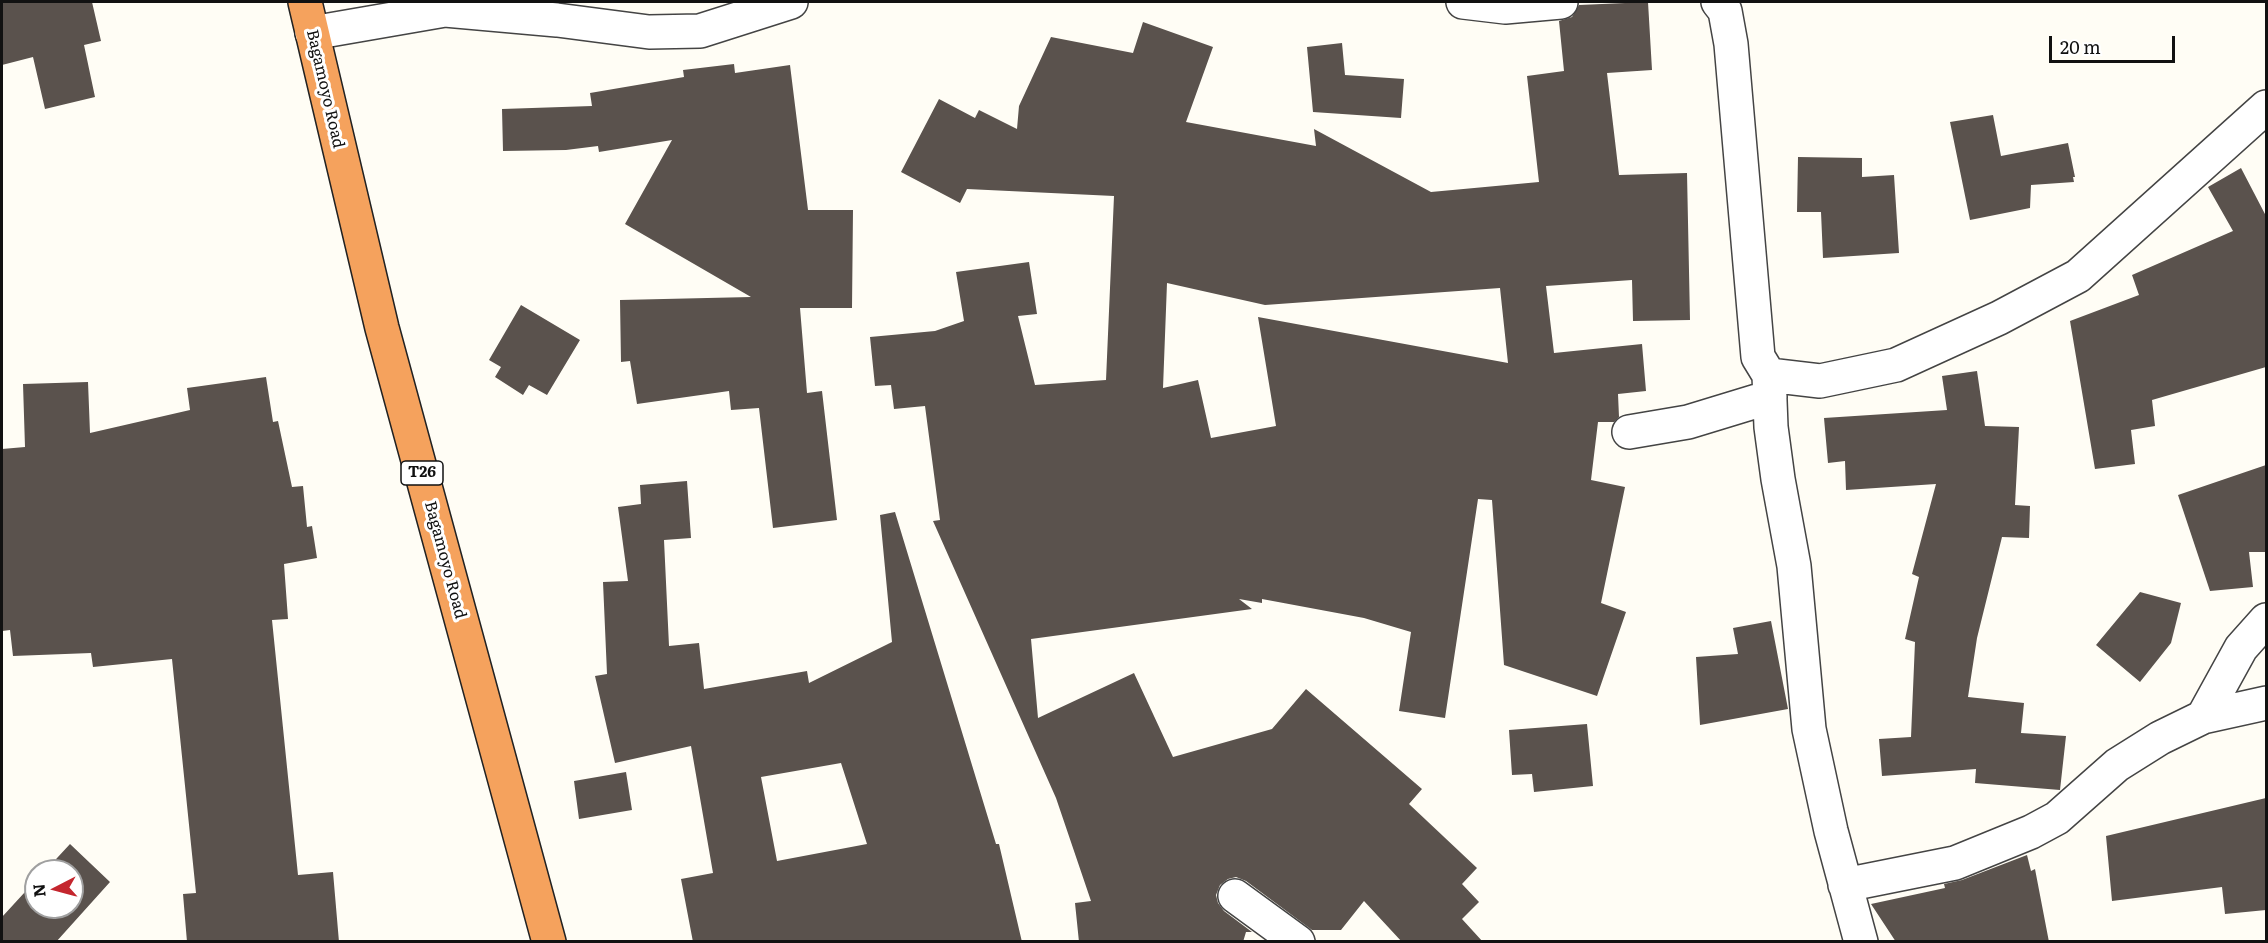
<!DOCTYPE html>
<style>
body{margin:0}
#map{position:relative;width:2268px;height:943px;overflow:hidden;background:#fffdf5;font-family:Literata,serif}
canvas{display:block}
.frame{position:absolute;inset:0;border:3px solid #111;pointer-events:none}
.north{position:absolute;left:24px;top:859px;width:60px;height:60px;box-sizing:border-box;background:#fff;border:2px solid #a0a0a0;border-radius:50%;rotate:264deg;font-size:16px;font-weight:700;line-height:24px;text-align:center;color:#111}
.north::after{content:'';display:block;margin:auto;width:21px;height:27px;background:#c4262e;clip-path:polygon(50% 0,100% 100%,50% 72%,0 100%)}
.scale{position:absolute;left:2049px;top:36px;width:126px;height:27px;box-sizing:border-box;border:3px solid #111;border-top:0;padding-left:8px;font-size:18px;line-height:21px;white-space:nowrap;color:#111;-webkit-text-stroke:4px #fff;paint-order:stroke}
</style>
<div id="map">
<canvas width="2268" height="943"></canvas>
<div class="frame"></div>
<div class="north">N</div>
<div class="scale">20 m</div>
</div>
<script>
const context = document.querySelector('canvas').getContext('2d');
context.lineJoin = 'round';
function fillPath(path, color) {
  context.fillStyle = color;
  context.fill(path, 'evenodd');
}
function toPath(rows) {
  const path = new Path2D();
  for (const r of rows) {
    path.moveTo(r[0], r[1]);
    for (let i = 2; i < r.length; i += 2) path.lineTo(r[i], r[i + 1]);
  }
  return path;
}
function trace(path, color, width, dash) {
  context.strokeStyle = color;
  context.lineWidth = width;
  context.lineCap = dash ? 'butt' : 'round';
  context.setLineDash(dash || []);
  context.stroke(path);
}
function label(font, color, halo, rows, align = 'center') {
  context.font = font + ' Literata,serif';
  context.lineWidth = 6;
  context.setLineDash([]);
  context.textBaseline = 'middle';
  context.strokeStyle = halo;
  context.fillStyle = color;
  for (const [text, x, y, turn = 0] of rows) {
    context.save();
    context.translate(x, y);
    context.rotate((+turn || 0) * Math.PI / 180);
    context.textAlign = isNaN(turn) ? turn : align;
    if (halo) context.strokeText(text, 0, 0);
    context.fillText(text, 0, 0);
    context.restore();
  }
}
fillPath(toPath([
 [2,2,92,2,101,41,84,45,95,97,45,109,33,57,2,65],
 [1648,2,1652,70,1607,73,1619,175,1687,173,1690,320,1633,321,1632,280,1546,286,1554,353,1642,344,1646,391,1618,394,1619,417,1614,422,1598,422,1591,480,1625,487,1601,603,1626,612,1597,696,1504,665,1492,500,1478,499,1445,718,1399,711,1411,632,1364,618,1262,599,1262,603,1239,599,1252,609,1031,639,1038,718,1134,673,1173,757,1272,729,1306,689,1422,789,1409,804,1477,868,1462,884,1479,902,1462,919,1483,942,1402,942,1364,901,1341,930,1312,930,1246,881,1236,877,1228,879,1220,885,1216,895,1218,903,1224,911,1252,932,1246,932,1243,942,1079,942,1075,903,1091,901,1056,798,933,521,940,520,925,406,894,409,891,385,875,386,870,337,935,331,964,321,956,272,1029,262,1037,314,1018,316,1035,385,1106,380,1114,196,967,189,960,203,901,172,939,99,975,118,979,110,1017,129,1019,106,1051,37,1133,53,1143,22,1213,47,1186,122,1316,146,1314,129,1431,192,1539,182,1527,76,1564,71,1559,21,1572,17,1579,5],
 [1167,283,1265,305,1500,288,1508,363,1258,317,1276,426,1211,438,1198,380,1163,388],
 [1342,43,1345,75,1404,79,1401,118,1313,112,1307,47],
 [734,64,735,73,790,65,808,210,853,210,852,308,800,308,807,393,822,391,837,520,773,528,759,408,731,410,729,391,637,404,630,361,621,362,620,300,751,297,625,224,672,140,599,152,598,146,566,150,503,151,502,109,592,106,590,93,684,77,683,70],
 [1993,115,2001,156,2068,143,2075,177,2073,177,2074,182,2031,185,2030,208,1970,220,1950,122],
 [1798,157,1862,158,1862,177,1894,175,1899,253,1823,258,1821,212,1797,212],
 [2241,168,2266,216,2266,367,2152,400,2155,426,2131,430,2135,464,2095,469,2070,321,2139,295,2132,275,2233,231,2208,187],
 [521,305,580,340,547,395,529,385,523,395,495,377,501,367,489,360],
 [1977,371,1985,426,2019,427,2015,505,2030,506,2029,538,2002,537,1977,638,1968,697,2024,703,2021,733,2066,736,2060,790,1975,783,1976,769,1882,776,1879,739,1911,737,1915,642,1905,639,1919,577,1912,574,1936,484,1846,490,1845,461,1828,463,1824,418,1947,410,1942,376],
 [266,377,273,422,278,421,292,487,303,486,307,527,312,526,317,558,284,564,288,619,272,620,298,875,333,872,339,942,187,942,183,894,196,893,172,659,93,667,91,653,13,656,10,630,2,631,2,449,25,447,23,384,88,382,90,433,190,410,187,388],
 [2266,465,2266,552,2249,552,2253,587,2210,591,2178,495],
 [687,481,691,538,664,540,669,646,699,643,704,689,807,671,809,683,892,642,880,515,895,512,996,844,999,844,1022,942,693,942,681,879,713,873,691,746,615,763,595,676,607,674,603,582,628,581,618,507,641,504,640,485],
 [841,763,867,844,777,861,761,777],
 [2140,592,2181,603,2171,643,2140,682,2096,645],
 [1771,621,1788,709,1700,725,1696,657,1738,654,1733,628],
 [1587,724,1593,786,1534,792,1532,774,1512,775,1509,730],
 [626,772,632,810,579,819,574,781],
 [2266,798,2266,910,2225,914,2222,887,2112,901,2106,836],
 [70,844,110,882,56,942,2,942,2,917,36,880,36,907,72,907,72,871,45,871],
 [2027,855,2031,871,2035,869,2049,942,1896,942,1871,904,1945,888,1944,884,1962,880]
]), '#5a524d');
const street = toPath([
 [1463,2,1505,7,1561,2],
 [1718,2,1725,11,1731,44,1758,357,1769,375,1820,381,1896,365,1999,318,2078,276,2266,107],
 [312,33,445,10,557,20,649,32,700,31,791,2],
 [1769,375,1771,427,1778,479,1794,566,1809,729,1831,831,1861,942],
 [1629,432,1688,422,1770,397],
 [2203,717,2241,648,2266,620],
 [1845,885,1955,863,2031,832,2057,818,2117,765,2160,738,2203,717,2266,703],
 [1235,896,1298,942]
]);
const highway = toPath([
 [305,2,382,328,549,942]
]);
trace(street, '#444', 36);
trace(highway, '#222', 36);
trace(street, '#fff', 33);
trace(highway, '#f5a25d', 33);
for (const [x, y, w] of [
 [422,473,42]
]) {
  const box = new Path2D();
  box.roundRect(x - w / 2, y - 12, w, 24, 4.5);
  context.fillStyle = '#fff';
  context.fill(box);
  trace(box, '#111', 1.5);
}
label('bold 15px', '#111', null, [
 ["T26",422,473]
]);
label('16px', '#111', '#fff', [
 ["Bagamoyo Road",325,89,77],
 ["Bagamoyo Road",445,560,75]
]);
</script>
